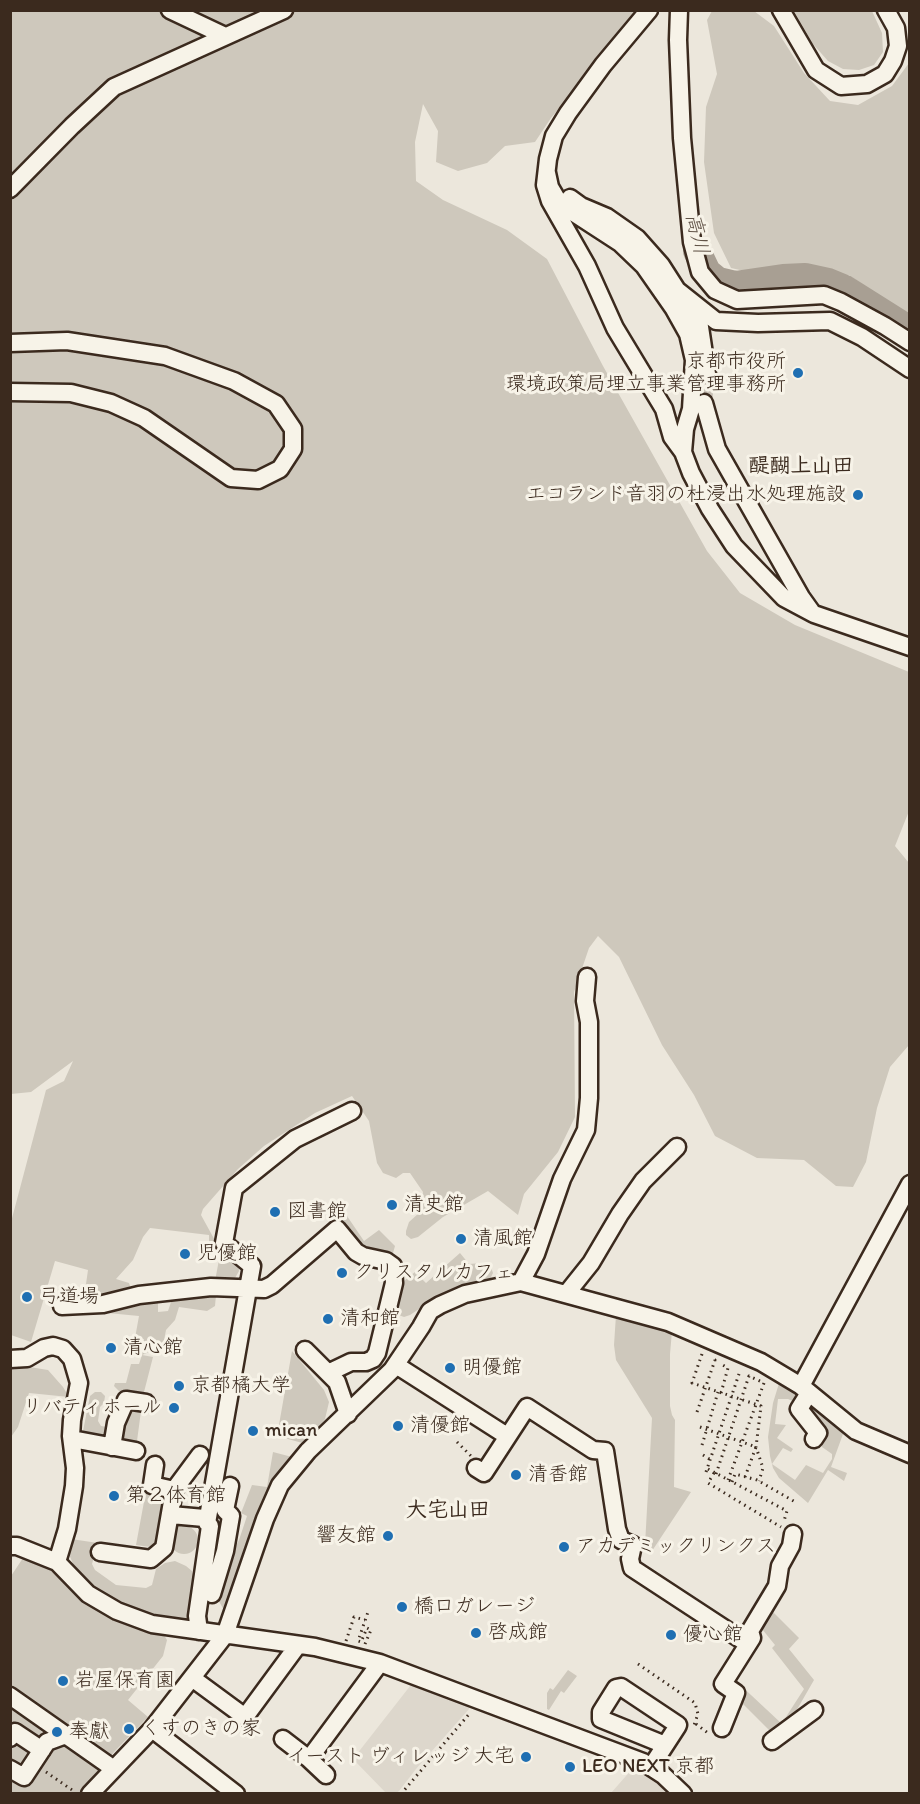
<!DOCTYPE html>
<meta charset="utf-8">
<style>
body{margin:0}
#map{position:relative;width:920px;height:1804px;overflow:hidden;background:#ece7dc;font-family:Itim,sans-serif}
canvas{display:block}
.frame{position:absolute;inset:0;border:12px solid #3b2a1e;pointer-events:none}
</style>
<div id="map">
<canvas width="920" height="1804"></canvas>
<div class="frame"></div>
</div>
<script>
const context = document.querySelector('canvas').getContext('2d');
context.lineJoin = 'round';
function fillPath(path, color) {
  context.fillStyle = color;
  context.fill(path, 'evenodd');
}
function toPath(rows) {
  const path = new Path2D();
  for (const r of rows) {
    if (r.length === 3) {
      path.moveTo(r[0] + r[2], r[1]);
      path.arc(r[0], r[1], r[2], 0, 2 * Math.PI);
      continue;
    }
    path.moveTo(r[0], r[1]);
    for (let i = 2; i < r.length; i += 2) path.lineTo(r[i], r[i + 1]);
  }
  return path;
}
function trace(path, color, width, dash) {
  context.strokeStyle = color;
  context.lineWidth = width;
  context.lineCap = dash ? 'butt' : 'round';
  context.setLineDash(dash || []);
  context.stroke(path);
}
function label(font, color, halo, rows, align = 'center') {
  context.font = font + ' Itim,"Klee One",sans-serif';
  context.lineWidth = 6;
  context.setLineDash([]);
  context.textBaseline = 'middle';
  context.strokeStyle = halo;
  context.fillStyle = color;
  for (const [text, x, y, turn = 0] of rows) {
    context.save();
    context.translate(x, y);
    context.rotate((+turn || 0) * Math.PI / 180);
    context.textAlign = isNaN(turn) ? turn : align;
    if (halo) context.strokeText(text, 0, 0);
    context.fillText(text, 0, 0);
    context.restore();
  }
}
fillPath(toPath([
 [414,1681,468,1703,469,1709,416,1769,399,1791,396,1793,386,1793,353,1759],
 [633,1768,655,1780,669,1793,611,1793]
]), '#ddd7cc');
fillPath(toPath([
 [11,11,640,11,551,118,535,142,505,146,487,163,458,171,436,162,438,131,423,104,415,142,416,181,443,200,507,230,547,259,603,366,707,551,740,593,795,625,909,672,909,811,895,846,909,863,909,1045,890,1067,877,1108,866,1162,853,1187,836,1186,804,1160,757,1158,715,1136,694,1095,662,1045,619,957,598,936,589,948,574,992,575,1117,558,1152,524,1194,518,1215,488,1191,443,1217,418,1237,411,1239,406,1235,406,1231,409,1222,419,1213,423,1192,410,1173,403,1173,396,1178,383,1173,377,1163,369,1121,352,1096,315,1113,264,1146,238,1169,203,1209,201,1215,218,1246,238,1262,239,1271,234,1280,215,1281,221,1249,209,1246,209,1235,150,1228,143,1237,133,1260,116,1279,129,1283,131,1289,122,1297,84,1298,88,1270,55,1261,31,1342,11,1335,10,1271,12,1265,10,1264,11,1222,46,1090,64,1081,73,1061,31,1092,11,1094],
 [712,11,754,11,774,26,804,73,830,101,858,105,892,86,909,63,909,336,905,333,904,314,849,275,762,275,731,268,714,233,704,162,706,107,717,74,707,20],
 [794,11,872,11,882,33,883,52,874,65,859,70,843,69,828,61,813,44],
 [347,1216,364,1241,379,1230,395,1246,393,1253,385,1256,365,1252,341,1223],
 [460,1253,469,1264,482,1263,490,1265,493,1273,489,1281,434,1299,410,1315,404,1317,396,1314,393,1309,399,1285,415,1272,426,1283],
 [216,1295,215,1306,207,1311,179,1307,175,1320,166,1330,163,1346,142,1355,153,1357,144,1392,140,1396,121,1393,114,1386,115,1383,126,1383,131,1364,139,1364,142,1355,144,1339,135,1338,139,1316,87,1311,158,1301,158,1312,168,1311,172,1299],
 [616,1315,672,1331,670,1354,670,1406,672,1415,675,1420,674,1487,691,1492,652,1551,649,1551,645,1545,652,1418,616,1360,614,1345],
 [292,1351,324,1390,329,1402,325,1419,306,1444,277,1436],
 [11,1364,48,1370,63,1387,69,1397,29,1393,18,1427,11,1437],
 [780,1380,801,1396,795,1402,788,1399,778,1399,775,1424,786,1425,777,1438,793,1449,791,1452,783,1448,772,1464,795,1480,806,1465,823,1473,832,1459,832,1454,822,1447,819,1441,810,1410,816,1408,843,1428,843,1434,831,1467,847,1473,844,1481,828,1470,808,1503,779,1478,773,1468,770,1456,768,1437,773,1403],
 [95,1392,101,1392,105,1396,104,1403,100,1407,98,1421,101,1426,107,1427,108,1440,87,1438,83,1431,90,1396],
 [129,1407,139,1408,141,1411,137,1441,134,1445,123,1446,119,1425],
 [273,1452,292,1457,224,1610,217,1598,227,1563,239,1540,247,1516,241,1513,252,1485,267,1487],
 [146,1491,164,1495,156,1544,150,1547,136,1545],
 [184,1540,14],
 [71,1539,98,1543,92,1564,95,1570,116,1585,146,1588,152,1585,156,1569,165,1563,175,1561,186,1566,192,1571,194,1582,190,1622,133,1613,94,1587,74,1566,68,1552],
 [25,1555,45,1567,96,1604,162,1632,167,1640,163,1656,128,1700,148,1717,114,1752,81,1793,11,1794,11,1576],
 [773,1612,799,1638,789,1649,814,1680,795,1713,785,1721,784,1720,804,1689,772,1648,775,1645,762,1629],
 [568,1670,577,1676,564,1693,561,1691,549,1710,547,1709,547,1693,550,1688,553,1690],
 [736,1681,781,1723,774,1735,743,1704,726,1729,734,1685]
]), '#cec8bc');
trace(toPath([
 [697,251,707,272,718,281,735,285,783,278,805,277,828,282,845,289,910,330]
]), '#a89f93', 28);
trace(toPath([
 [704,403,707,374]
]), '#c9c1b6', 16, [16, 8]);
const minor = toPath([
 [170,10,225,36],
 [649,10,603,65,568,113,554,136,548,159,545,185,550,201,587,266,615,328,664,409,672,437,683,452],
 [679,10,678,40,682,138,692,242,700,272,715,290,737,300,824,295,841,302,885,326,910,342],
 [781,10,816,70,841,86,867,84,885,74,893,61,898,46,896,28,886,10],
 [547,173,550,187,560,204,620,243,644,266,674,309,688,334,694,360,691,409,685,429,683,452,691,473,710,509,734,546,784,598,814,614,910,647],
 [10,189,72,126,114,87,284,10],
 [570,198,581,206,607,217,637,238,661,265,677,290,716,321,758,323,830,321,862,337,910,369],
 [684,301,700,327,707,374],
 [10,343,67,341,165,356,234,381,276,404,293,429,293,449,280,469,258,480,231,478,144,418,111,403,71,393,10,392],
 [704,403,717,449,801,597,811,611],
 [521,1282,536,1254,562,1179,586,1130,589,1098,589,1022,585,1001,587,977],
 [567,1293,591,1263,620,1214,643,1181,677,1147],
 [62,1306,103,1304,139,1295,211,1287,264,1289,272,1285,337,1229,356,1252,363,1256,386,1261,393,1266,394,1283,377,1353,373,1359,366,1362,351,1362,328,1373],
 [305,1350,337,1382,348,1414],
 [10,1359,27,1358,44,1348,53,1346,63,1349,72,1359,79,1383,72,1420,71,1436,75,1468,74,1486,67,1529,57,1562],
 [396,1365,507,1436],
 [801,1386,910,1184],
 [809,1393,799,1409,818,1433,814,1439],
 [72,1439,136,1451],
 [112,1447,116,1423,126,1400,146,1403],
 [476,1468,484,1473,527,1407,593,1450,605,1451,617,1529,621,1540,633,1545,630,1559,632,1568,748,1644],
 [174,1490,200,1455],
 [171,1515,204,1518,210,1526,197,1616,199,1631],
 [207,1523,252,1266,224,1243,234,1188,295,1139,352,1111],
 [10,1546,17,1546,57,1562,88,1594,117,1611,152,1624,315,1647,380,1663,643,1762,663,1775,683,1794],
 [100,1552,151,1559,164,1548,174,1490,152,1485,155,1465],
 [212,1594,225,1551,231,1516,225,1510,230,1486],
 [192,1678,245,1717,298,1645],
 [10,1696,114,1769],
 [722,1728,736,1693,723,1684,752,1638,750,1631,777,1586,780,1566,791,1546,793,1534],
 [152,1729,236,1794],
 [10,1738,15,1732,42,1750],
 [283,1739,309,1759,380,1663],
 [772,1741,814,1710],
 [309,1759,326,1775],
 [651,1767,677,1727,678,1725,621,1687,616,1688,601,1712,601,1719,665,1745],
 [10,1769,24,1777,47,1742,66,1735],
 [90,1794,152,1729,225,1635,265,1519,280,1485,308,1451,392,1370,421,1327,430,1311,440,1305,465,1294,521,1282,668,1322,761,1362,801,1386,856,1431,910,1454]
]);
trace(minor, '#3b2a1e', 21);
trace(toPath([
 [702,1354,692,1383,761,1406,756,1447,763,1468,759,1481],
 [721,1393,728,1368,721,1364],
 [697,1412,715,1360,712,1359],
 [700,1427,756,1447,745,1477],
 [457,1442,471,1456],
 [702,1445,718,1392],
 [703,1455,711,1460],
 [708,1469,787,1511,784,1521],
 [706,1472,740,1371],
 [714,1473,708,1483,781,1527],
 [716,1474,749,1376,764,1383,728,1480],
 [732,1482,735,1474,757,1480,797,1503],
 [346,1641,354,1617,365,1620],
 [365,1644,371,1630,367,1628,361,1642,358,1641,368,1612],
 [638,1664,695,1703,698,1714,693,1728],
 [696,1724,708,1733],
 [46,1772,75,1792],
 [401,1794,470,1713]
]), '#3b2a1e', 3, [1.5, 4.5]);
trace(minor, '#f7f3e8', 16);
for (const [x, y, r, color] of [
 [798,373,6,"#1f6fb2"],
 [858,495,6,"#1f6fb2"],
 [392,1205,6,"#1f6fb2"],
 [275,1212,6,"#1f6fb2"],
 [461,1239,6,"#1f6fb2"],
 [185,1254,6,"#1f6fb2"],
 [342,1273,6,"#1f6fb2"],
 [27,1297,6,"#1f6fb2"],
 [328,1319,6,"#1f6fb2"],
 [111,1348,6,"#1f6fb2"],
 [450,1368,6,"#1f6fb2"],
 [179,1386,6,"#1f6fb2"],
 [174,1408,6,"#1f6fb2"],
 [398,1426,6,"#1f6fb2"],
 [253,1431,6,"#1f6fb2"],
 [516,1475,6,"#1f6fb2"],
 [114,1496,6,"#1f6fb2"],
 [388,1536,6,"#1f6fb2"],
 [564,1547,6,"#1f6fb2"],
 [402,1607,6,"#1f6fb2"],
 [476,1633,6,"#1f6fb2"],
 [671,1635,6,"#1f6fb2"],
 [63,1681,6,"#1f6fb2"],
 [129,1729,6,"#1f6fb2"],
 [57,1732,6,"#1f6fb2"],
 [526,1757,6,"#1f6fb2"],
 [570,1767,6,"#1f6fb2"]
]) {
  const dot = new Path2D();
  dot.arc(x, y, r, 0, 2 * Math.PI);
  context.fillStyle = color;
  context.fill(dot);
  trace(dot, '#f7f3e8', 2);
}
label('20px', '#3b2a1e', '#f7f3e8', [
 ["京都市役所",786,362,"right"],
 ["環境政策局埋立事業管理事務所",786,385,"right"],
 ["エコランド音羽の杜浸出水処理施設",846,495,"right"],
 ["清史館",404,1205],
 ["図書館",287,1212],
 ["清風館",473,1239],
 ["児優館",197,1254],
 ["クリスタルカフェ",354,1273],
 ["弓道場",39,1297],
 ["清和館",340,1319],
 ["清心館",123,1348],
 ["明優館",462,1368],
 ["京都橘大学",191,1386],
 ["リバティホール",162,1408,"right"],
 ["清優館",410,1426],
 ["mican",265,1431],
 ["清香館",528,1475],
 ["第２体育館",126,1496],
 ["響友館",376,1536,"right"],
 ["アカデミックリンクス",576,1547],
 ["橋口ガレージ",414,1607],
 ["啓成館",488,1633],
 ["優心館",683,1635],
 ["岩屋保育園",75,1681],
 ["くすのきの家",141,1729],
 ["奉獻",69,1732],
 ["イースト ヴィレッジ 大宅",514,1757,"right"],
 ["LEO NEXT 京都",582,1767]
], 'left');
label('italic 21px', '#615347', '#f7f3e8', [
 ["高川",696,234,77]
]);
label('bold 21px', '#3b2a1e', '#f7f3e8', [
 ["醍醐上山田",801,467],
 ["大宅山田",448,1511]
]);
</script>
